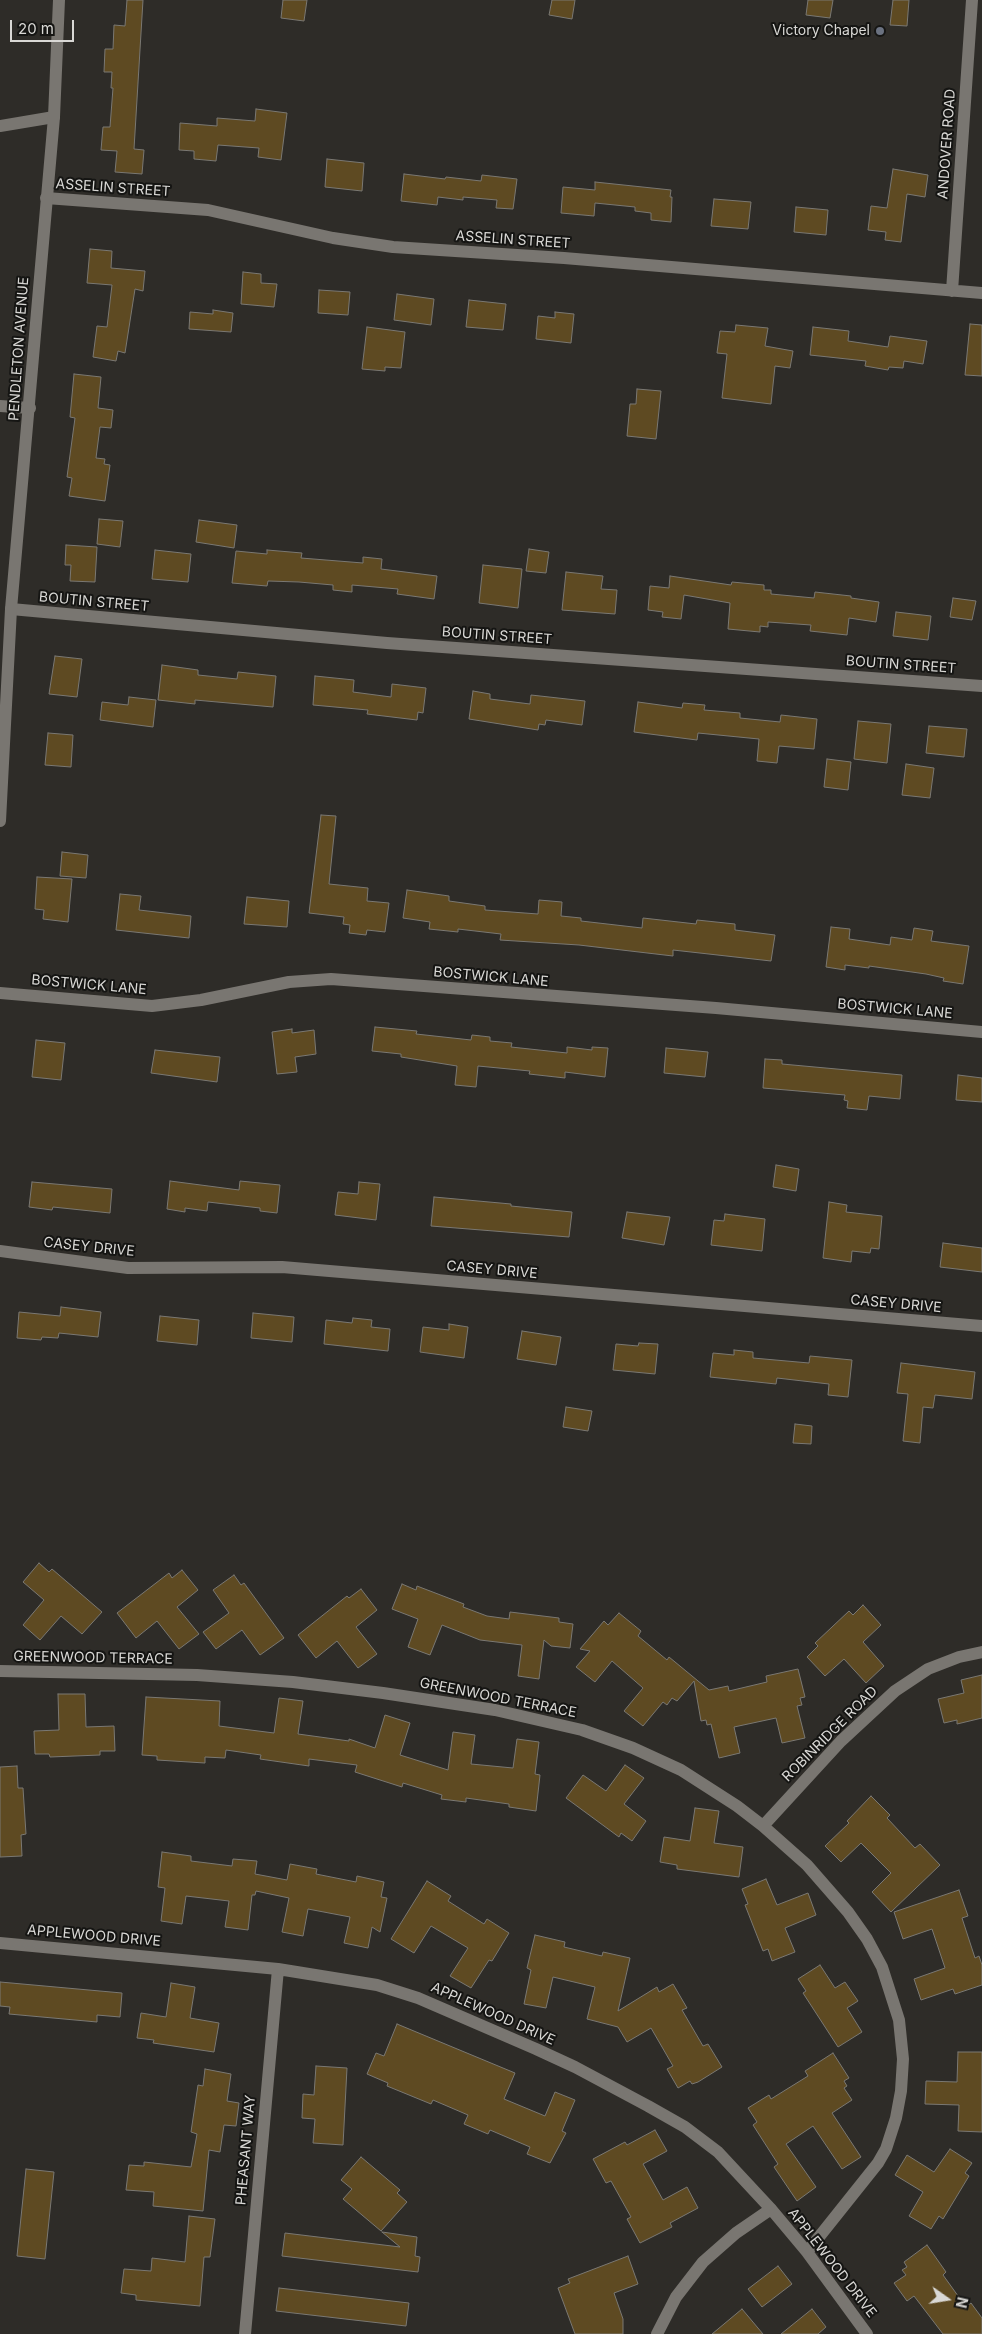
<!DOCTYPE html>
<style>
body{margin:0}
#map{position:relative;width:982px;height:2334px;overflow:hidden;background:#2e2c28;font-family:Inter,sans-serif}
canvas{display:block}
.north{position:absolute;left:922px;top:2274px;width:50px;height:50px;-webkit-text-stroke:4px #151513;paint-order:stroke;rotate:103deg;font-size:14px;font-weight:700;line-height:20px;text-align:center;color:#d9d8d5}
.north::after{content:'';display:block;margin:auto;width:18px;height:22px;background:#d9d8d5;clip-path:polygon(50% 0,100% 100%,50% 72%,0 100%)}
.scale{position:absolute;left:10px;top:20px;width:64px;height:22px;box-sizing:border-box;border:2px solid #d9d8d5;border-top:0;padding-left:6px;font-size:15px;line-height:18px;white-space:nowrap;color:#d9d8d5;-webkit-text-stroke:4px #151513;paint-order:stroke}
</style>
<div id="map">
<canvas width="982" height="2334"></canvas>
<div class="north">N</div>
<div class="scale">20 m</div>
</div>
<script>
const context = document.querySelector('canvas').getContext('2d');
context.lineJoin = 'round';
function fillPath(path, color) {
  context.fillStyle = color;
  context.fill(path, 'evenodd');
}
function toPath(rows) {
  const path = new Path2D();
  for (const r of rows) {
    path.moveTo(r[0], r[1]);
    for (let i = 2; i < r.length; i += 2) path.lineTo(r[i], r[i + 1]);
  }
  return path;
}
function trace(path, color, width, dash) {
  context.strokeStyle = color;
  context.lineWidth = width;
  context.lineCap = dash ? 'butt' : 'round';
  context.setLineDash(dash || []);
  context.stroke(path);
}
function label(font, color, halo, rows, align = 'center') {
  context.font = font + ' Inter,sans-serif';
  context.lineWidth = 4;
  context.setLineDash([]);
  context.textBaseline = 'middle';
  context.strokeStyle = halo;
  context.fillStyle = color;
  for (const [text, x, y, turn = 0] of rows) {
    context.save();
    context.translate(x, y);
    context.rotate((+turn || 0) * Math.PI / 180);
    context.textAlign = isNaN(turn) ? turn : align;
    if (halo) context.strokeText(text, 0, 0);
    context.fillText(text, 0, 0);
    context.restore();
  }
}
const building = toPath([
 [127,0,143,0,134,149,144,150,142,174,115,172,117,151,101,150,103,127,110,127,113,88,111,88,112,72,104,72,105,49,113,49,114,25,125,26,127,0],
 [283,0,307,0,304,21,281,18,283,0],
 [552,0,575,0,572,19,549,15,552,0],
 [808,0,833,0,830,18,806,15,808,0],
 [893,0,909,0,907,26,890,25,893,0],
 [256,109,287,113,281,160,258,157,259,148,218,145,216,161,194,159,194,151,179,150,180,123,217,126,217,118,255,121,256,109],
 [327,159,364,163,362,191,325,187,327,159],
 [893,169,928,175,925,197,907,194,901,242,885,240,886,232,868,230,871,206,887,208,893,169],
 [404,174,445,179,446,177,481,181,482,175,517,179,513,209,496,208,497,200,463,197,463,200,438,197,437,205,401,201,404,174],
 [595,182,671,190,670,197,672,197,671,222,651,220,651,213,635,211,635,207,595,203,594,216,561,213,563,187,595,190,595,182],
 [714,199,751,202,748,229,711,226,714,199],
 [796,207,828,210,826,235,794,232,796,207],
 [90,249,112,251,111,268,145,271,143,291,135,289,125,353,118,351,116,361,93,357,97,326,107,327,112,285,87,283,90,249],
 [243,272,261,274,261,283,277,284,274,307,241,304,243,272],
 [319,290,350,292,348,315,318,313,319,290],
 [397,294,434,299,431,325,394,320,397,294],
 [469,300,506,304,503,330,466,327,469,300],
 [213,310,233,313,231,332,189,329,190,312,213,314,213,310],
 [555,312,574,314,571,343,536,339,538,316,555,318,555,312],
 [970,324,982,325,982,376,965,375,970,324],
 [736,325,768,328,765,346,793,351,790,368,775,366,771,404,722,398,727,354,717,353,720,331,735,332,736,325],
 [367,327,405,332,401,368,385,367,385,371,362,369,367,327],
 [813,327,849,331,848,341,888,347,890,336,927,341,923,364,904,361,903,368,889,367,888,370,865,366,866,361,810,355,813,327],
 [74,374,101,377,98,408,113,410,111,428,100,427,96,458,105,459,104,464,110,465,105,501,69,496,72,478,67,477,75,418,70,417,74,374],
 [637,389,661,391,656,439,627,436,630,404,636,404,637,389],
 [99,519,123,521,120,547,97,544,99,519],
 [199,520,237,525,234,548,196,542,199,520],
 [66,545,97,547,95,582,70,581,71,565,65,565,66,545],
 [529,549,549,552,546,573,526,571,529,549],
 [155,550,191,554,188,582,152,579,155,550],
 [267,550,302,553,301,558,363,563,363,557,382,559,381,569,437,576,434,599,397,594,398,589,352,585,352,592,333,590,333,585,299,582,268,581,267,586,232,583,236,551,267,554,267,550],
 [483,565,522,569,518,608,479,603,483,565],
 [566,572,603,576,601,589,617,590,615,614,562,610,566,572],
 [670,576,731,585,732,582,764,585,764,590,771,590,771,594,814,598,815,592,851,596,851,598,879,602,876,622,849,618,847,635,810,631,811,625,768,622,768,627,760,626,760,632,728,629,730,603,684,595,681,619,662,617,663,612,648,610,650,586,669,588,670,576],
 [953,598,976,601,972,620,950,617,953,598],
 [896,612,931,616,928,640,893,636,896,612],
 [55,656,82,659,77,697,49,694,55,656],
 [162,665,198,670,198,675,237,679,238,672,276,676,273,707,195,700,195,704,158,700,162,665],
 [315,676,354,680,353,692,391,697,392,684,426,688,423,713,418,712,417,720,367,714,368,710,313,705,315,676],
 [473,691,490,694,490,699,530,704,531,695,585,701,582,725,546,720,545,725,539,724,538,730,469,719,473,691],
 [129,697,156,700,153,727,100,720,102,702,128,705,129,697],
 [638,702,682,708,683,703,705,705,704,710,740,713,740,718,780,722,781,715,817,719,814,749,779,746,777,763,757,761,759,739,698,733,697,740,634,732,638,702],
 [858,721,891,724,887,763,854,759,858,721],
 [929,726,967,729,964,757,926,753,929,726],
 [48,733,73,735,71,767,45,765,48,733],
 [827,759,851,762,848,790,824,787,827,759],
 [906,764,934,768,930,798,902,795,906,764],
 [321,815,336,816,329,884,368,888,367,901,389,903,385,932,367,930,366,935,349,933,350,925,343,924,344,917,309,913,321,815],
 [62,852,88,855,86,878,60,876,62,852],
 [37,877,72,879,68,922,43,919,44,910,35,909,37,877],
 [407,890,449,896,449,901,485,906,485,910,538,914,539,900,562,902,561,916,581,918,581,921,642,928,643,918,696,924,697,920,735,924,735,930,775,935,771,961,673,950,673,956,579,945,500,940,501,934,458,929,458,932,429,929,430,922,403,918,407,890],
 [120,894,141,896,139,910,191,916,189,938,116,930,120,894],
 [247,897,289,901,287,927,244,924,247,897],
 [831,927,850,929,849,939,890,945,891,937,912,940,914,928,933,931,931,941,969,946,963,984,943,981,944,978,926,974,869,966,869,968,845,965,845,970,826,967,831,927],
 [375,1027,417,1031,416,1034,471,1040,472,1035,490,1037,490,1041,512,1043,511,1047,567,1053,567,1047,592,1050,592,1047,608,1048,605,1077,565,1072,565,1078,529,1074,530,1071,478,1066,476,1087,455,1085,457,1066,401,1057,401,1054,372,1051,375,1027],
 [292,1029,292,1033,314,1030,316,1054,295,1057,297,1072,277,1074,272,1032,292,1029],
 [36,1040,65,1043,61,1080,32,1077,36,1040],
 [666,1048,708,1052,705,1077,664,1073,666,1048],
 [155,1050,220,1057,217,1082,151,1073,155,1050],
 [765,1059,782,1060,782,1064,902,1075,900,1099,869,1096,867,1110,847,1108,848,1101,844,1100,845,1095,763,1088,765,1059],
 [958,1075,982,1078,982,1102,956,1100,958,1075],
 [776,1165,799,1169,796,1191,773,1187,776,1165],
 [170,1181,239,1190,240,1181,280,1185,277,1213,260,1211,260,1208,208,1202,207,1211,185,1208,185,1212,167,1209,170,1181],
 [32,1182,112,1189,110,1213,53,1207,52,1210,29,1207,32,1182],
 [359,1182,380,1184,376,1220,335,1215,338,1192,358,1194,359,1182],
 [434,1197,511,1204,511,1206,572,1212,569,1237,431,1226,434,1197],
 [829,1202,847,1205,846,1212,882,1216,879,1249,871,1248,870,1253,852,1251,851,1262,823,1258,829,1202],
 [627,1212,670,1217,664,1245,622,1238,627,1212],
 [725,1214,765,1219,762,1251,711,1245,714,1220,724,1221,725,1214],
 [943,1243,982,1248,982,1272,940,1267,943,1243],
 [61,1307,101,1312,98,1337,59,1333,58,1338,42,1337,41,1340,17,1338,19,1312,60,1316,61,1307],
 [253,1313,294,1317,292,1342,251,1338,253,1313],
 [160,1316,199,1320,197,1345,157,1341,160,1316],
 [353,1318,372,1320,371,1327,390,1329,388,1351,324,1344,326,1320,352,1323,353,1318],
 [449,1324,468,1327,464,1358,420,1352,423,1327,449,1330,449,1324],
 [522,1331,561,1337,556,1365,517,1359,522,1331],
 [639,1343,658,1344,655,1374,613,1370,616,1344,638,1346,639,1343],
 [734,1350,753,1352,753,1358,809,1363,810,1356,852,1360,848,1397,828,1395,829,1384,777,1378,776,1384,710,1377,713,1353,734,1355,734,1350],
 [901,1363,975,1372,972,1399,935,1395,933,1408,923,1407,920,1443,903,1441,908,1394,897,1393,901,1363],
 [566,1407,592,1411,588,1431,563,1427,566,1407],
 [795,1424,812,1426,811,1444,793,1443,795,1424],
 [39,1563,49,1572,52,1569,102,1612,82,1634,61,1616,40,1640,23,1625,44,1600,23,1582,39,1563],
 [182,1570,198,1590,177,1607,199,1634,179,1649,157,1621,136,1638,117,1613,169,1573,172,1578,182,1570],
 [234,1575,241,1585,244,1583,284,1638,260,1655,242,1630,216,1649,203,1632,229,1613,213,1590,234,1575],
 [402,1584,416,1590,417,1586,464,1604,463,1607,487,1616,509,1619,510,1612,559,1618,559,1622,573,1624,570,1648,551,1646,544,1640,539,1679,518,1676,522,1645,480,1640,442,1625,430,1655,408,1647,418,1619,392,1609,402,1584],
 [361,1589,377,1610,356,1627,377,1654,358,1668,337,1641,316,1658,298,1635,347,1596,349,1598,361,1589],
 [863,1605,881,1625,863,1642,884,1666,866,1683,844,1659,825,1676,807,1657,818,1646,815,1643,849,1611,853,1615,863,1605],
 [619,1613,641,1631,638,1636,667,1660,669,1657,709,1690,728,1686,729,1691,767,1682,766,1676,798,1669,805,1697,800,1698,802,1705,797,1706,805,1738,782,1743,776,1718,734,1727,740,1753,719,1758,711,1724,707,1725,706,1720,701,1721,694,1681,677,1701,672,1698,667,1705,663,1702,643,1726,624,1711,643,1688,612,1661,595,1682,576,1667,590,1651,580,1649,604,1621,608,1625,619,1613],
 [982,1675,982,1718,957,1724,957,1720,944,1723,938,1699,964,1693,961,1680,982,1675],
 [58,1694,85,1694,86,1727,114,1726,115,1751,100,1751,100,1755,50,1757,49,1754,35,1754,34,1731,59,1730,58,1694],
 [146,1697,220,1701,219,1726,274,1733,279,1698,303,1701,298,1734,349,1741,349,1739,375,1748,385,1715,410,1723,400,1755,448,1770,453,1732,475,1735,471,1764,513,1768,517,1739,539,1742,535,1774,540,1775,536,1811,509,1807,509,1804,466,1798,466,1802,441,1799,442,1795,403,1783,402,1787,355,1772,357,1765,309,1759,309,1766,260,1759,261,1755,226,1750,225,1758,205,1757,205,1763,157,1760,157,1756,142,1755,146,1697],
 [625,1765,644,1778,624,1804,646,1821,632,1841,621,1833,619,1837,566,1798,583,1775,606,1791,625,1765],
 [17,1766,18,1788,23,1788,26,1834,21,1835,22,1856,0,1857,0,1767,17,1766],
 [871,1796,890,1815,887,1818,915,1848,920,1844,940,1865,891,1912,872,1892,891,1873,861,1843,841,1862,825,1846,849,1823,847,1821,871,1796],
 [695,1808,719,1811,714,1843,743,1847,739,1877,677,1869,677,1865,660,1862,664,1837,690,1841,695,1808],
 [162,1852,191,1856,191,1861,232,1866,233,1859,257,1861,255,1874,287,1880,290,1864,317,1869,316,1874,356,1882,357,1876,384,1882,381,1897,387,1898,380,1932,372,1927,368,1948,344,1943,350,1917,308,1909,303,1936,282,1932,289,1898,256,1891,255,1895,252,1895,248,1930,225,1927,229,1901,186,1896,182,1924,161,1921,165,1888,158,1887,162,1852],
 [766,1879,777,1905,808,1893,816,1915,785,1928,795,1952,772,1961,768,1949,763,1951,745,1905,748,1904,742,1889,766,1879],
 [427,1881,451,1896,448,1901,484,1924,487,1919,509,1933,492,1961,489,1960,471,1988,450,1976,468,1948,431,1926,414,1953,391,1939,427,1881],
 [959,1890,968,1916,962,1918,975,1958,979,1956,982,1965,982,1985,955,1994,953,1989,921,2000,914,1979,945,1968,932,1929,903,1939,894,1912,959,1890],
 [535,1935,565,1942,564,1947,602,1956,603,1952,630,1958,618,2011,657,1987,659,1992,673,1984,687,2008,682,2010,703,2046,708,2044,722,2067,698,2082,692,2084,690,2081,678,2088,667,2069,673,2066,651,2028,627,2042,618,2027,587,2019,595,1987,553,1977,546,2008,524,2004,531,1970,527,1968,535,1935],
 [820,1965,835,1988,845,1982,858,2001,847,2008,862,2032,838,2047,803,1993,806,1991,798,1979,820,1965],
 [0,1982,122,1993,120,2017,97,2015,97,2022,9,2014,10,2007,0,2006,0,1982],
 [171,1983,195,1987,190,2018,219,2023,214,2052,153,2043,154,2040,137,2038,141,2013,166,2017,171,1983],
 [397,2024,515,2073,504,2099,545,2116,555,2092,575,2100,562,2131,566,2133,550,2163,527,2154,530,2147,490,2130,488,2134,464,2124,468,2115,433,2100,431,2104,387,2086,388,2083,367,2074,376,2053,384,2056,397,2024],
 [958,2052,982,2052,982,2132,958,2131,959,2105,925,2104,926,2081,957,2082,958,2052],
 [833,2053,849,2078,844,2081,847,2086,844,2088,852,2100,832,2113,861,2157,842,2169,813,2126,786,2144,816,2187,797,2201,774,2167,778,2164,753,2125,757,2122,748,2108,769,2095,771,2099,808,2076,805,2071,833,2053],
 [316,2066,347,2068,343,2145,313,2143,315,2119,302,2118,303,2094,314,2095,316,2066],
 [205,2069,231,2074,227,2101,239,2103,236,2126,224,2125,220,2152,209,2150,203,2211,153,2206,154,2192,126,2190,129,2165,144,2166,144,2162,191,2167,197,2134,191,2132,198,2085,203,2086,205,2069],
 [655,2130,667,2151,643,2164,663,2200,687,2187,698,2208,670,2223,672,2227,640,2243,627,2219,631,2217,611,2181,606,2183,593,2159,625,2142,627,2145,655,2130],
 [950,2149,972,2163,965,2173,969,2176,943,2219,939,2216,931,2229,909,2216,923,2192,895,2175,907,2155,934,2172,950,2149],
 [361,2157,400,2190,397,2193,407,2202,381,2231,343,2199,352,2189,341,2180,361,2157],
 [26,2169,54,2172,45,2259,17,2256,26,2169],
 [189,2216,215,2219,210,2257,204,2257,200,2306,136,2300,136,2295,121,2293,124,2269,151,2271,152,2258,185,2262,189,2216],
 [382,2232,417,2237,415,2256,420,2257,418,2272,282,2256,285,2233,400,2247,382,2232],
 [927,2245,946,2272,943,2275,966,2307,971,2303,982,2318,982,2334,943,2334,914,2296,907,2301,894,2283,906,2275,902,2270,907,2267,904,2262,927,2245],
 [628,2256,638,2284,614,2293,623,2319,623,2334,575,2334,558,2288,570,2283,568,2279,628,2256],
 [778,2266,792,2284,762,2307,748,2289,778,2266],
 [279,2288,409,2303,406,2326,276,2311,279,2288],
 [742,2309,763,2334,712,2334,742,2309],
 [812,2309,826,2327,818,2334,781,2334,812,2309]
]);
fillPath(building, '#5e4a22');
trace(building, '#7a7873', 1);
trace(toPath([
 [0,126,54,117],
 [46,198,208,210,333,238,393,247,564,258,982,293],
 [952,291,972,0],
 [0,406,30,408],
 [11,609,387,643,982,686],
 [0,993,152,1006,201,1000,289,982,331,979,716,1008,982,1032],
 [0,1251,128,1268,282,1267,982,1326],
 [0,1671,197,1675,293,1682,383,1693,495,1710,582,1730,633,1748,681,1770,737,1806,763,1826,807,1865,848,1912,867,1939,882,1967,899,2020,903,2059,901,2091,896,2118,886,2149,878,2163,807,2252],
 [763,1826,841,1741,895,1691,928,1669,959,1657,982,1652],
 [0,1943,278,1969,377,1985,418,1998,536,2049,575,2067,648,2106,685,2127,718,2152,771,2209,807,2252,867,2334],
 [245,2334,278,1969],
 [657,2334,676,2297,703,2262,736,2233,771,2209]
]), '#797671', 12);
trace(toPath([
 [0,821,11,609,54,117,59,0]
]), '#797671', 12);
for (const [x, y, r, color] of [
 [880,31,5,"#6b7280"]
]) {
  const dot = new Path2D();
  dot.arc(x, y, r, 0, 2 * Math.PI);
  context.fillStyle = color;
  context.fill(dot);
  trace(dot, '#151513', 2);
}
label('14px', '#d9d8d5', '#151513', [
 ["Victory Chapel",870,31]
], 'right');
label('14px', '#d9d8d5', '#151513', [
 ["ANDOVER ROAD",947,144,-86],
 ["ASSELIN STREET",113,188,4],
 ["ASSELIN STREET",513,240,4],
 ["PENDLETON AVENUE",19,349,-86],
 ["BOUTIN STREET",94,602,5],
 ["BOUTIN STREET",497,636,4],
 ["BOUTIN STREET",901,665,4],
 ["BOSTWICK LANE",491,977,5],
 ["BOSTWICK LANE",89,985,5],
 ["BOSTWICK LANE",895,1009,5],
 ["CASEY DRIVE",89,1247,6],
 ["CASEY DRIVE",492,1270,5],
 ["CASEY DRIVE",896,1304,5],
 ["GREENWOOD TERRACE",93,1658,1],
 ["GREENWOOD TERRACE",498,1698,11],
 ["ROBINRIDGE ROAD",830,1734,-45],
 ["APPLEWOOD DRIVE",94,1936,5],
 ["APPLEWOOD DRIVE",493,2014,24],
 ["PHEASANT WAY",246,2150,-85],
 ["APPLEWOOD DRIVE",832,2263,52]
]);
</script>
